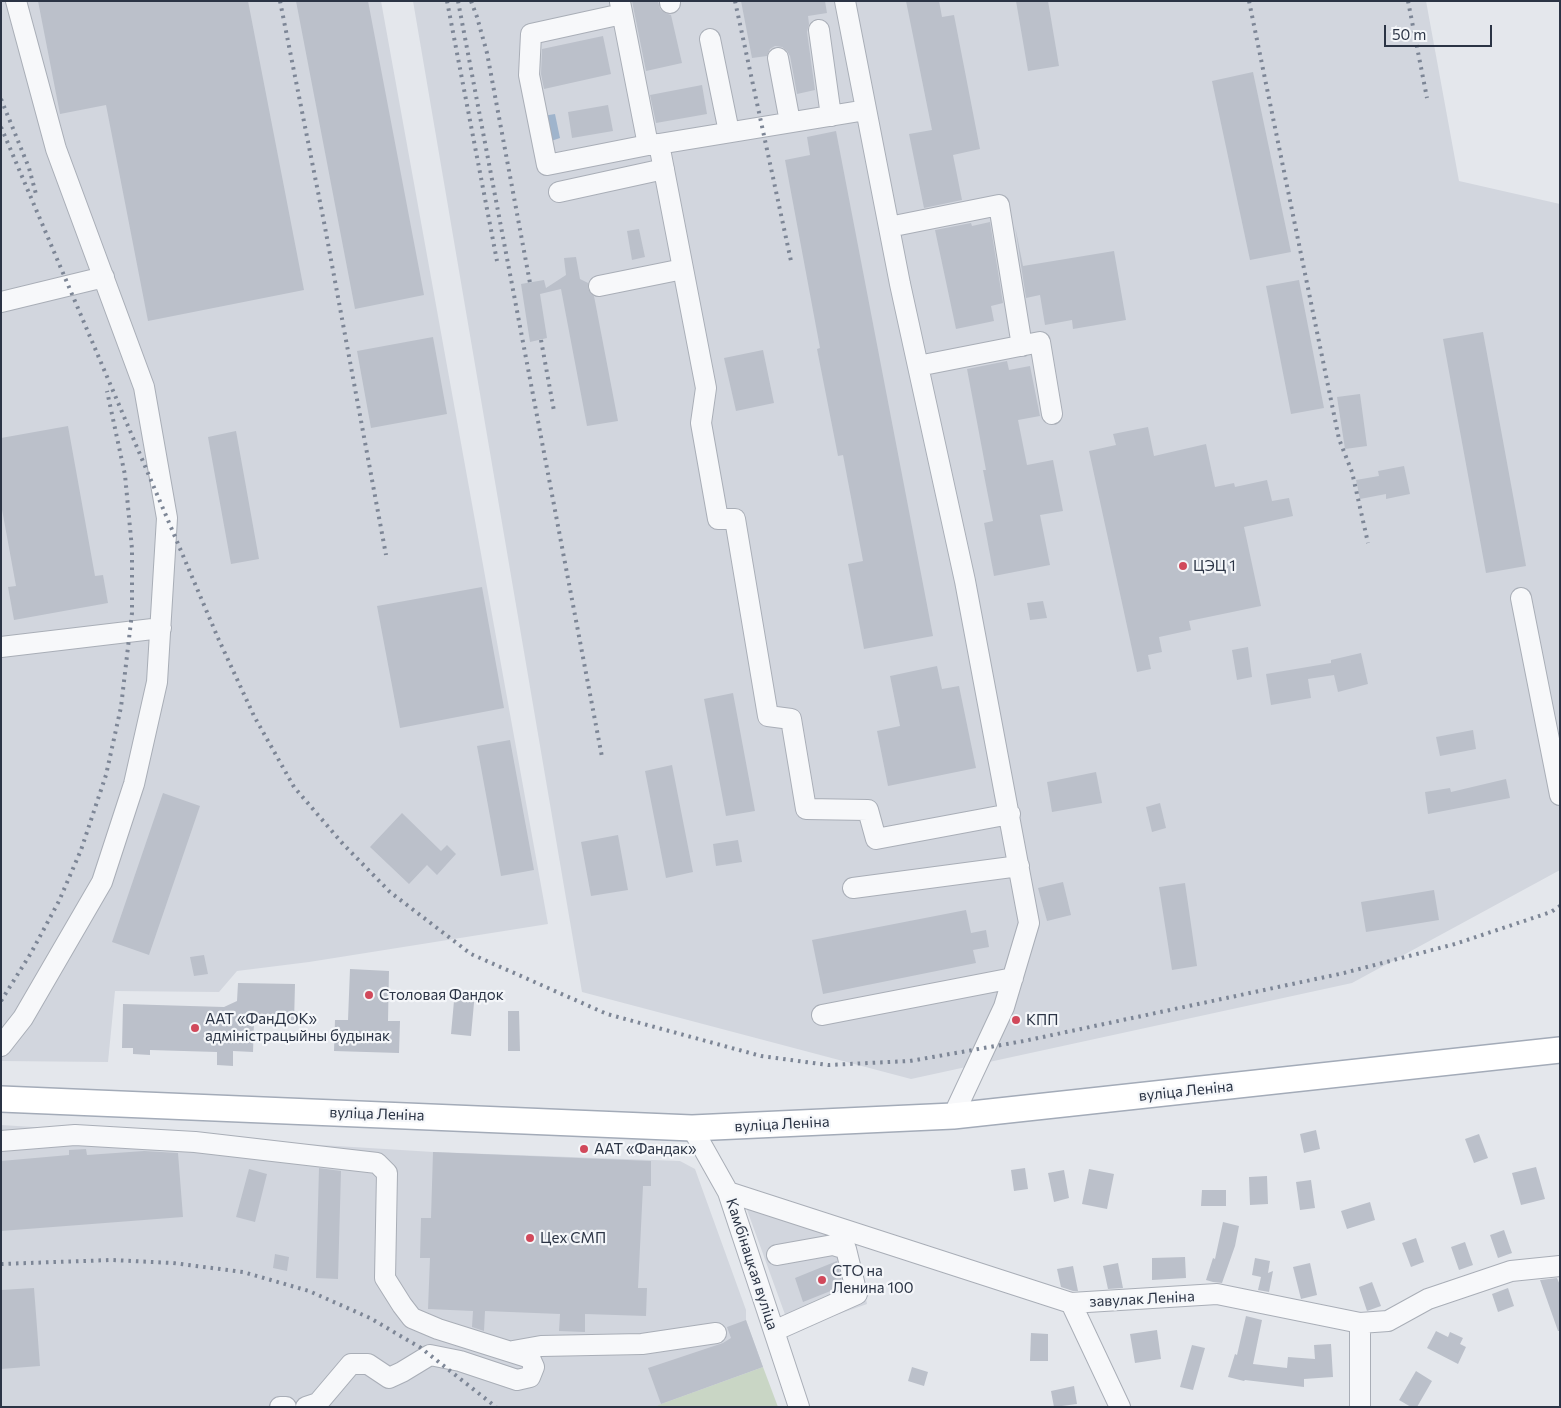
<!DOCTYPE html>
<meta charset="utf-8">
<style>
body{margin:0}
#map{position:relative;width:1561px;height:1408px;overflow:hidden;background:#e4e7ec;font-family:Commissioner,sans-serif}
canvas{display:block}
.frame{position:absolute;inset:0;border:2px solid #2b3445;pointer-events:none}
.scale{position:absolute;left:1384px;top:25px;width:108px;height:22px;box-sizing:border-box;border:2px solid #2b3445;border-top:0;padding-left:6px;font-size:15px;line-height:18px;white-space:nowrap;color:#2b3445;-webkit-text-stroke:4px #f4f6f9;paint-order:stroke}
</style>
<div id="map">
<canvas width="1561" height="1408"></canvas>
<div class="frame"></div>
<div class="scale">50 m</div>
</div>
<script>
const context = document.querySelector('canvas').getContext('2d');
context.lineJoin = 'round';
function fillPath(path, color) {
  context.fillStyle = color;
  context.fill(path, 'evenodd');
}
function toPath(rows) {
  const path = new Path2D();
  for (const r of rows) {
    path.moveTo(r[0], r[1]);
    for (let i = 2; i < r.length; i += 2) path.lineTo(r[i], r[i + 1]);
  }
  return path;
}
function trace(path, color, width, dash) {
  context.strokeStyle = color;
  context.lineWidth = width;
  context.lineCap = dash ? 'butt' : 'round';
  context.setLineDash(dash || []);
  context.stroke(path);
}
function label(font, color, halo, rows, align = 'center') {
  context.font = font + ' Commissioner,sans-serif';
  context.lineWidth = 4.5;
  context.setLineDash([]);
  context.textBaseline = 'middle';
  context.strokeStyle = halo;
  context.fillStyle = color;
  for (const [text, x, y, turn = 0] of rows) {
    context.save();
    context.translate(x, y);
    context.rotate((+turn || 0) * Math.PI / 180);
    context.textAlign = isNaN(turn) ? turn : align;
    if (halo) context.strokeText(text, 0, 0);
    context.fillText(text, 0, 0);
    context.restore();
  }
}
fillPath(toPath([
 [1,1,381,1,548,924,309,962,237,971,219,992,115,991,108,1062,1,1061],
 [413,1,1426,1,1459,181,1560,204,1560,870,1352,983,911,1079,582,992],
 [1,1125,433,1152,680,1161,695,1169,746,1310,746,1320,763,1367,654,1407,1,1407],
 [746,1207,855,1241,867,1304,791,1331]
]), '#d2d6de');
fillPath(toPath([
 [763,1367,778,1407,654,1407,661,1404]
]), '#c9d6c5');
fillPath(toPath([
 [555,114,560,138,548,142,543,116]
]), '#9fb4cc');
fillPath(toPath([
 [38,1,248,1,304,290,148,321,106,105,60,114],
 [296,1,368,1,424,295,355,309],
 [632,1,658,1,660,9,665,13,671,15,682,63,646,71],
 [741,1,825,1,827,13,808,16,809,24,807,32,815,90,797,94,790,56,787,51,782,47,775,46,770,49,767,56,752,58],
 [906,1,939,1,942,17,954,15,980,149,953,155,962,200,924,208,909,134,932,130],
 [1016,1,1048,1,1059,66,1028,71],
 [603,36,611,74,544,89,541,74,542,49],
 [1253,72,1291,252,1250,260,1212,81],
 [702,85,707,114,656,123,650,95],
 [608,105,613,131,572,138,568,112],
 [836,131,933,636,864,649,848,564,863,561,843,455,838,456,817,349,820,348,785,160,810,155,807,137],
 [990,222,1003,303,991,306,994,321,956,329,935,230,971,223,972,226],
 [1015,226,1023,266,1114,251,1126,320,1073,329,1072,320,1045,325,1040,295,1026,298],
 [639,229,645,257,632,260,627,231],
 [576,257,580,279,588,283,588,289,594,296,618,421,587,426,561,289,540,294,547,338,530,342,521,284,544,280,546,288,566,275,564,258],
 [1299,280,1324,408,1291,414,1266,286],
 [1483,332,1526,566,1486,573,1443,339],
 [433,337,447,414,371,428,357,351],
 [763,350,774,403,736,411,724,358],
 [1007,361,1009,370,1030,366,1040,416,1018,420,1027,465,1053,460,1063,511,1040,515,1050,565,994,576,984,523,993,521,983,470,986,470,967,369],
 [1360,394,1367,446,1345,449,1337,397],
 [68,426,95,576,103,575,108,603,14,620,8,587,16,586,1,504,1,438],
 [1148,427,1154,456,1206,444,1215,487,1234,483,1235,487,1267,480,1272,501,1289,498,1293,516,1244,527,1261,606,1189,621,1191,630,1159,637,1162,652,1148,655,1151,669,1137,672,1089,451,1116,445,1113,434],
 [236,431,259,559,231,564,208,437],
 [1404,466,1410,494,1386,499,1386,494,1360,499,1356,480,1379,476,1378,471],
 [482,587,504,708,400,728,377,606],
 [1043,601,1047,618,1030,620,1027,603],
 [1248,647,1252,677,1237,680,1232,650],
 [1361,653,1368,684,1338,692,1334,675,1308,679,1311,698,1271,705,1266,674,1331,663,1331,660],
 [937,666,942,689,959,686,976,768,888,786,877,731,900,726,890,676],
 [733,693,755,811,726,816,704,699],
 [1473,730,1476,749,1440,756,1436,737],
 [510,740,534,870,501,876,477,746],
 [672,765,693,872,666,878,645,771],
 [1096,772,1102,803,1052,812,1047,782],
 [1506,779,1510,798,1428,814,1425,792,1450,788,1451,792],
 [163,793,200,806,149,955,112,942],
 [1160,803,1166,828,1152,832,1146,807],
 [402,813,441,851,447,845,456,854,437,875,427,865,409,884,370,847],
 [618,835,628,890,591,896,581,842],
 [738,840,742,862,716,866,713,844],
 [1063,882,1071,915,1047,921,1038,888],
 [1185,883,1197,966,1172,970,1159,887],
 [1434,890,1439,920,1366,932,1361,902],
 [966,910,971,933,986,930,989,947,973,950,976,963,823,994,812,940],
 [204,955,208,974,194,976,190,957],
 [350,969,389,971,388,1021,400,1021,399,1053,334,1051,335,1020,348,1020],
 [238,983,295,984,294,1023,254,1022,253,1052,233,1051,233,1066,217,1065,217,1052,150,1050,150,1055,133,1054,133,1048,122,1048,123,1004,224,1007,237,1001],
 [455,990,475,992,471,1036,451,1034],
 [508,1011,519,1011,520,1051,508,1051],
 [1316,1130,1320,1149,1304,1153,1300,1134],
 [1479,1134,1488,1158,1474,1163,1465,1139],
 [86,1149,87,1155,144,1151,178,1153,183,1217,1,1231,1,1161,69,1155,69,1150],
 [433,1152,651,1161,651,1186,643,1186,638,1288,647,1288,646,1316,585,1314,585,1332,559,1331,560,1314,485,1311,484,1331,472,1327,473,1311,428,1309,430,1258,420,1258,421,1218,431,1218],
 [1536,1167,1545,1199,1521,1205,1512,1173],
 [319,1168,341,1171,338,1279,316,1278],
 [1025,1168,1028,1189,1014,1191,1011,1170],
 [249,1169,267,1174,255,1222,236,1217],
 [1089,1169,1114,1174,1107,1209,1082,1204],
 [1064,1170,1069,1198,1054,1202,1048,1173],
 [1267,1176,1268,1204,1250,1205,1249,1177],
 [1311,1180,1315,1208,1300,1210,1296,1182],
 [1202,1190,1226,1190,1226,1206,1201,1206],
 [1370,1202,1375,1220,1347,1229,1341,1211],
 [1223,1222,1239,1226,1235,1246,1222,1283,1213,1282,1206,1280,1213,1258,1215,1259],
 [1504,1230,1512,1253,1498,1258,1490,1235],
 [1416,1238,1424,1262,1411,1267,1402,1243],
 [1465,1242,1473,1265,1459,1270,1451,1247],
 [275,1254,289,1257,287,1271,273,1268],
 [1185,1257,1186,1278,1152,1280,1152,1258],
 [1255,1258,1270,1261,1268,1273,1273,1271,1269,1292,1258,1290,1261,1277,1252,1275],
 [837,1261,843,1286,803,1302,795,1278],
 [1118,1263,1123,1288,1108,1289,1103,1266],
 [1310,1263,1317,1295,1301,1299,1293,1267],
 [1073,1266,1078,1291,1073,1291,1061,1287,1057,1269],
 [1557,1278,1560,1285,1560,1331,1558,1331,1540,1280],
 [1372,1282,1381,1306,1367,1311,1359,1287],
 [34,1288,40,1366,1,1369,1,1290],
 [1508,1288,1514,1306,1498,1312,1492,1294],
 [1246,1316,1262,1320,1253,1364,1287,1368,1288,1357,1315,1359,1314,1345,1331,1344,1333,1377,1304,1379,1304,1387,1245,1380,1244,1381,1228,1377,1235,1354,1237,1355],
 [746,1320,763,1367,661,1404,648,1368,723,1343,731,1338,727,1327],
 [1157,1330,1161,1359,1135,1363,1130,1334],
 [1436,1331,1448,1337,1450,1332,1463,1338,1460,1344,1466,1347,1458,1364,1427,1348],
 [1031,1333,1048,1334,1048,1361,1030,1361],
 [1192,1345,1205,1348,1193,1390,1180,1387],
 [912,1367,928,1372,924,1386,908,1381],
 [1416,1371,1432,1381,1417,1407,1411,1407,1399,1400],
 [1074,1386,1077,1404,1054,1407,1051,1391]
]), '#bbc0ca');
const minor = toPath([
 [670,1,670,3],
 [845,1,900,284,965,581,1029,923,1004,1007,953,1116],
 [620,2,648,145,659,144],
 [622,14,531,34,529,75,547,165,648,145],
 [819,30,831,116],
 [710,39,729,132],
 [778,58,790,122],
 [866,110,659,144,706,388,701,423,718,519,735,519,768,716,791,719,806,809,868,810,876,839,1010,814],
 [559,192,664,169],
 [889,227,999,205,1022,346],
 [599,286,683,269],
 [1,302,104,277],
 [918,366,1040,342,1052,414],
 [1521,598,1560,795],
 [1,647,161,628],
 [853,888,1019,866],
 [822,1015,1013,978],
 [1,1046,23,1018,102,882,134,784,157,682,167,518,144,387,56,149,16,1],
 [692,1128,728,1192,799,1407],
 [1,1141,75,1135,143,1139,195,1142,377,1163,387,1173,385,1278,402,1305,412,1318,438,1329,530,1358,534,1367,530,1377,517,1380,460,1361,430,1355,402,1372,389,1378,368,1364,351,1364,318,1403,306,1407],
 [728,1192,1071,1303,1217,1294,1360,1323,1388,1321,1428,1299,1511,1271,1560,1266],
 [1071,1303,1120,1407],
 [1360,1323,1360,1407],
 [774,1331,857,1294,846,1249,833,1245,777,1255],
 [513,1351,541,1346,642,1344,716,1333],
 [280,1407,286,1407]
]);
const major = toPath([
 [1,1099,692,1128,953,1116,1560,1050]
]);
trace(minor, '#a9aeb7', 22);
trace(major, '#a3abb8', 28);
trace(minor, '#f7f8fa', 20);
trace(major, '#fff', 25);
trace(toPath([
 [280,1,324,222,386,555],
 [447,1,497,261],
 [458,1,602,757],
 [471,1,477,17,487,53,530,283],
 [735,1,791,261],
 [1249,1,1339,439,1352,472,1368,543],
 [1408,1,1427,98],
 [1,99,29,168,36,194],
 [1,127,218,638,254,716,294,787,343,844,390,892,471,954,607,1014,761,1056,828,1065,910,1061,1024,1041,1344,973,1455,944,1551,912,1560,906],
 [541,340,554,411],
 [1,1001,31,953,59,901,81,850,106,775,121,707,132,613,132,549,125,475,107,391],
 [1,1264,111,1260,173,1263,243,1272,309,1291,370,1318,421,1348,496,1407]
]), '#7d8696', 4, [2.5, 5]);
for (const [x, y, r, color] of [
 [1183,566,5,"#d1495b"],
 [369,995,5,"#d1495b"],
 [1016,1020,5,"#d1495b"],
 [195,1028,5,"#d1495b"],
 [584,1149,5,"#d1495b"],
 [530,1238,5,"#d1495b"],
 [822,1280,5,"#d1495b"]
]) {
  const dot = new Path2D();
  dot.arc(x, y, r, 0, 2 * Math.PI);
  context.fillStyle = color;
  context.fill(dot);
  trace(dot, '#f4f6f9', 2);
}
label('15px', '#2b3445', '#f4f6f9', [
 ["ЦЭЦ 1",1193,566],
 ["Столовая Фандок",379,995],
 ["ААТ «ФанДОК»",205,1019],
 ["адміністрацыйны будынак",205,1036],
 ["КПП",1026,1020],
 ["ААТ «Фандак»",594,1149],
 ["Цех СМП",540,1238],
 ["СТО на",832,1271],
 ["Ленина 100",832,1288]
], 'left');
label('15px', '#2b3445', '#f4f6f9', [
 ["вуліца Леніна",1186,1091,-6],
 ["вуліца Леніна",377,1114,2],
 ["вуліца Леніна",782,1124,-3],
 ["Камбінацкая вуліца",752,1264,72],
 ["завулак Леніна",1142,1299,-3]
]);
</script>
